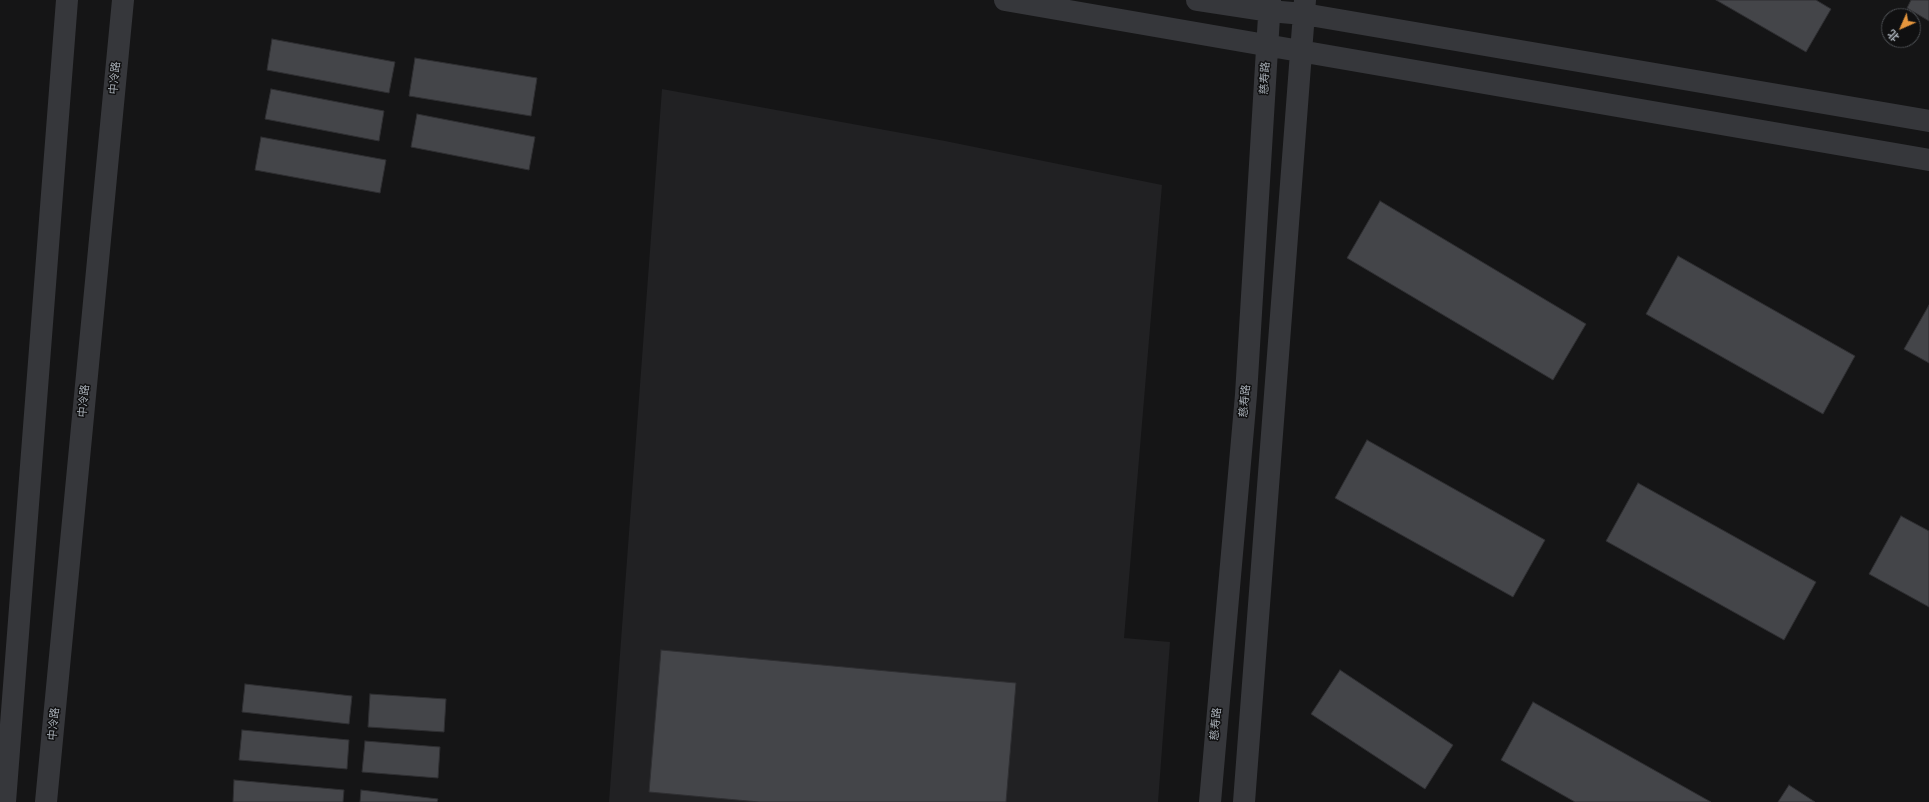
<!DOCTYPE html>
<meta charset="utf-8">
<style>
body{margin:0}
#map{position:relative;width:1929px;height:802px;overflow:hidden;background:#151516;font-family:Quicksand,"Noto Sans SC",sans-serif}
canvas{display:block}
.north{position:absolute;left:1881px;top:8px;width:40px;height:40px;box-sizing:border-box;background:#101011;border:1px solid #4c4f53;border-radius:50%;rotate:225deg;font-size:11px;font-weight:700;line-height:16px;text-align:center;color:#a7aeb6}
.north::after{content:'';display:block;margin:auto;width:14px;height:18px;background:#e6963d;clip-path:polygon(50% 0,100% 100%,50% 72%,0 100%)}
</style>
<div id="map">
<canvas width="1929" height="802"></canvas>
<div class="north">北</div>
</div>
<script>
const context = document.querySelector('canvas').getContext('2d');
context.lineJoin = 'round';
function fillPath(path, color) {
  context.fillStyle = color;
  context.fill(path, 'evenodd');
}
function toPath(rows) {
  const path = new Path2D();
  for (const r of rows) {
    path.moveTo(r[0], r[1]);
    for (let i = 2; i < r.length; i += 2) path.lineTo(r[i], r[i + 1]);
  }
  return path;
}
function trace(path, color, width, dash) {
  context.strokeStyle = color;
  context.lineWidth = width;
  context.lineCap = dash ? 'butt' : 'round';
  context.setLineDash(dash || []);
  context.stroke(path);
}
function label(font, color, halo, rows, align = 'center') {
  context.font = font + ' Quicksand,"Noto Sans SC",sans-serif';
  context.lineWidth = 3;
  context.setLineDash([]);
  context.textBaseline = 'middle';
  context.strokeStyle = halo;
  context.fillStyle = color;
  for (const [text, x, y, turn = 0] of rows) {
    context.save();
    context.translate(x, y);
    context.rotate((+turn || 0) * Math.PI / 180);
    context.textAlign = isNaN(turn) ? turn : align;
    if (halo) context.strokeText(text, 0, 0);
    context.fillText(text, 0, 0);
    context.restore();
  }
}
fillPath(toPath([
 [662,89,945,141,1162,185,1124,638,1170,642,1158,802,609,802]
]), '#212123');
const building = toPath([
 [1716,0,1816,0,1831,9,1806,52,1716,0],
 [1911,0,1929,0,1929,21,1907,8,1911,0],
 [272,39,395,62,389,93,267,70,272,39],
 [415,58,537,78,531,116,409,96,415,58],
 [271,89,384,111,379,141,265,119,271,89],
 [417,114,535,137,529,170,411,147,417,114],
 [261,137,386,160,380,193,255,170,261,137],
 [1380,201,1586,324,1553,380,1347,258,1380,201],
 [1678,256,1855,356,1823,414,1646,314,1678,256],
 [1929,305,1929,363,1904,349,1929,305],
 [1367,440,1545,540,1513,597,1335,498,1367,440],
 [1638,483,1816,582,1784,640,1606,541,1638,483],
 [1901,516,1929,531,1929,607,1869,574,1901,516],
 [661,650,1016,683,1006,802,759,802,649,792,661,650],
 [1340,670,1453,745,1425,789,1311,714,1340,670],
 [245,684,352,696,349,724,242,712,245,684],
 [370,694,446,699,444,732,368,727,370,694],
 [1533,702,1711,802,1575,802,1501,760,1533,702],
 [242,730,349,740,347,769,239,760,242,730],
 [365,741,440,747,438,778,362,772,365,741],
 [234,780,344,790,343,802,233,802,234,780],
 [1789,785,1815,802,1778,802,1789,785],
 [361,790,438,799,437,802,360,802,361,790]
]);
fillPath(building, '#444549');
trace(building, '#2f2f32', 1);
trace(toPath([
 [1005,0,1929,160],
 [1197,0,1269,11,1304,14,1929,121],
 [5,802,67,0],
 [46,802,123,0],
 [1210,802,1246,395,1270,0],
 [1244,802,1305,0]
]), '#36373b', 22);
label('11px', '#a7aeb6', '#101011', [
 ["中冷路",115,78,-85],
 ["慈寿路",1265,78,-87],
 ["中冷路",84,401,-85],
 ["慈寿路",1245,401,-85],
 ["中冷路",54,724,-85],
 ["慈寿路",1216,724,-85]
]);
</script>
